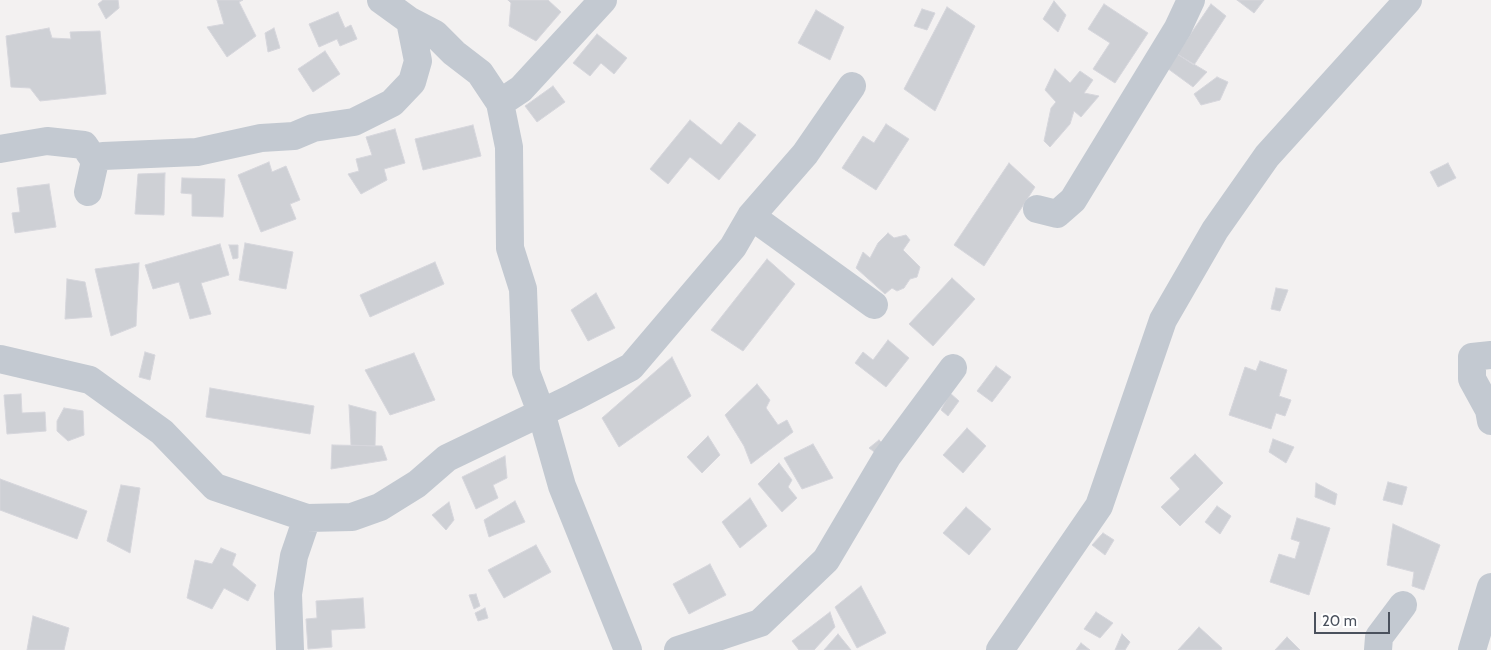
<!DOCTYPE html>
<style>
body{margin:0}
#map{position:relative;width:1491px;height:650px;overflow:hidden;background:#f3f1f1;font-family:Cabin,sans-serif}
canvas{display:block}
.scale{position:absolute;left:1314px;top:612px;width:76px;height:22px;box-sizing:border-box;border:2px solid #4a515d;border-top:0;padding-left:6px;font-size:15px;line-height:18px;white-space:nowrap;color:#4a515d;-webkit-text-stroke:4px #fff;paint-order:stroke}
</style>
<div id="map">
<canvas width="1491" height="650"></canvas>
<div class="scale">20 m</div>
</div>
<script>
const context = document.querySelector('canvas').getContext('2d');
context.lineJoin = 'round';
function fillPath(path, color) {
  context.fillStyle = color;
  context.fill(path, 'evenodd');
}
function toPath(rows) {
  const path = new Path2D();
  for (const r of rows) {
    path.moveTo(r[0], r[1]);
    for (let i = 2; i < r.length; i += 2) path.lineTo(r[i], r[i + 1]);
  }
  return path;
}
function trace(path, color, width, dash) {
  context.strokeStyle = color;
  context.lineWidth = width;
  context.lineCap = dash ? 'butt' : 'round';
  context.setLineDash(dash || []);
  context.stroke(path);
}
const building = toPath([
 [103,0,118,0,119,8,106,19,98,4,103,0],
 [217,0,243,0,239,2,256,36,227,57,207,27,224,24,217,0],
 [508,0,548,0,561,12,536,41,509,26,511,3,508,0],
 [1237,0,1264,0,1254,13,1237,0],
 [1054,1,1066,15,1058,32,1043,19,1054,1],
 [1104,4,1148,33,1115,83,1093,69,1110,43,1088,29,1104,4],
 [1211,4,1226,16,1194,65,1177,54,1211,4],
 [947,7,975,26,935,111,904,89,947,7],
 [922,9,935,13,927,30,914,26,922,9],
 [816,10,844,27,830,60,798,43,816,10],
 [338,12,345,28,351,25,357,39,340,46,337,39,319,47,309,24,338,12],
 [49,28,52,38,71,39,70,32,100,31,106,94,40,101,30,88,11,87,6,36,49,28],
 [274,28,280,48,268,52,265,33,274,28],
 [597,34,627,58,614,74,601,63,590,76,573,63,597,34],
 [325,51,340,74,313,92,298,69,325,51],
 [1177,54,1207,72,1193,87,1167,68,1177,54],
 [1055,69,1070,83,1080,71,1093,80,1084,93,1099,96,1081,117,1074,111,1070,124,1050,147,1044,141,1051,108,1056,102,1045,90,1055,69],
 [1217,77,1228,82,1220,100,1201,105,1194,94,1217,77],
 [553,86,565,102,537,122,525,106,553,86],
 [690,120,721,145,739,122,756,135,719,180,690,157,668,184,650,169,690,120],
 [886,124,909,139,876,190,842,168,863,136,874,143,886,124],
 [473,125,481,156,423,170,415,139,473,125],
 [395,129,405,163,384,169,387,180,361,194,348,174,359,171,356,159,372,155,366,137,395,129],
 [269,162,272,172,286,166,300,200,290,204,296,219,261,232,238,175,269,162],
 [1009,163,1035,187,984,266,954,245,1009,163],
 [1448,163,1456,178,1438,187,1430,172,1448,163],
 [165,173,164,215,135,214,138,174,165,173],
 [182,178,225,179,223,217,192,216,192,194,181,193,182,178],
 [49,184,56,227,15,233,12,213,20,212,17,188,49,184],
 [888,233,894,238,906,235,910,240,903,250,920,267,917,277,910,279,904,288,897,291,892,288,885,294,856,268,863,252,870,258,878,243,888,233],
 [245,243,293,252,286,289,239,280,245,243],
 [220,244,229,275,201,283,211,314,190,319,179,282,153,289,145,265,220,244],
 [229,245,238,245,238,258,233,259,229,245],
 [767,259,795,284,743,351,711,330,767,259],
 [435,262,444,284,370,317,360,295,435,262],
 [139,263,136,326,111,336,95,269,139,263],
 [952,278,975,299,933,346,909,324,952,278],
 [67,279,85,282,92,317,65,319,67,279],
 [1276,288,1288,290,1280,311,1271,309,1276,288],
 [596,293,615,328,588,341,571,310,596,293],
 [888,340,909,358,886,387,855,363,863,352,873,360,888,340],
 [145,352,155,355,150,380,139,377,145,352],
 [414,353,435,400,390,415,365,370,414,353],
 [672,357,691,396,619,447,602,418,672,357],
 [1260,361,1287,370,1279,396,1291,400,1285,416,1276,413,1271,429,1229,415,1245,367,1256,371,1260,361],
 [996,366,1011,377,992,402,977,391,996,366],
 [757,384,770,400,766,408,778,425,787,420,793,432,751,464,744,446,725,415,757,384],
 [210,388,314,406,310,434,206,417,210,388],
 [950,393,959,401,948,416,941,410,950,393],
 [21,394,22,413,45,412,46,431,7,434,4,395,21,394],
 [349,405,376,412,375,446,351,445,349,405],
 [64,408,83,411,84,435,68,441,57,431,57,421,64,408],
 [967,428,986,446,963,473,943,455,967,428],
 [708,436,720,455,702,473,687,457,708,436],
 [1273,439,1294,447,1286,463,1269,452,1273,439],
 [879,440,885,446,877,454,869,448,879,440],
 [813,444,833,478,802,489,784,458,813,444],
 [332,445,382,446,387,460,331,469,332,445],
 [1195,454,1223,483,1180,526,1161,507,1180,489,1170,478,1195,454],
 [505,456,507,478,493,485,498,498,476,509,462,477,505,456],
 [779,463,792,480,788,487,797,498,782,512,758,484,779,463],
 [0,479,87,511,77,539,0,510,0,479],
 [1388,482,1407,487,1402,505,1383,500,1388,482],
 [1316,483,1337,494,1335,505,1315,497,1316,483],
 [121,485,140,488,130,553,107,541,121,485],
 [750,498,767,526,740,548,722,522,750,498],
 [515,501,525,522,489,537,484,520,515,501],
 [449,502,454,520,446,530,432,515,449,502],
 [1217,506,1231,516,1220,534,1205,522,1217,506],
 [966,507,991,529,969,555,943,533,966,507],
 [1297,518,1330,528,1309,595,1270,582,1279,554,1295,559,1300,542,1291,539,1297,518],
 [1393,524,1440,545,1424,590,1412,586,1414,572,1387,565,1393,524],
 [1103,533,1114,540,1105,555,1092,545,1103,533],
 [536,545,551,572,504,598,488,570,536,545],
 [221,548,236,554,232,565,256,585,248,601,224,588,212,609,187,598,195,560,212,564,221,548],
 [710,564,726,595,689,614,673,584,710,564],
 [861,586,886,633,857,648,835,607,861,586],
 [476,594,480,606,474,609,469,595,476,594],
 [363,598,365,628,331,630,332,647,308,649,306,619,317,618,316,601,363,598],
 [485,608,488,618,478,621,475,613,485,608],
 [830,612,835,627,814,650,799,650,792,641,830,612],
 [1096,612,1113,623,1100,638,1084,629,1096,612],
 [33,616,69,628,64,650,27,650,33,616],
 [1199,627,1222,648,1221,650,1178,650,1199,627],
 [838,634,851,650,824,650,838,634],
 [1122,634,1130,642,1125,650,1115,650,1122,634],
 [1287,637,1300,650,1275,650,1287,637],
 [1081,643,1090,650,1076,650,1081,643]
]);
fillPath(building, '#ced0d5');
trace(building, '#d6d6dc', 1);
trace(toPath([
 [381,0,410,21,435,34,454,53,480,73,500,103,509,147,510,248,523,289,526,372,541,412,562,486,628,650],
 [500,103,521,89,603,0],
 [0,149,47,141,84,145,95,161],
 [88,192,95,161,103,156,197,152,261,138,294,136,313,128,354,122,392,103,412,82,418,61,410,21],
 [1037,209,1057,214,1073,200,1178,28,1191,0],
 [751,216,874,305],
 [1491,355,1472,357,1472,379,1489,410,1491,421],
 [0,359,90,380,162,432,215,487,307,518,352,517,380,507,417,484,447,458,574,397,631,367,733,247,751,216,805,154,852,86],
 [290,650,288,594,294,556,307,518],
 [678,650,760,623,826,560,887,457,953,368],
 [1378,650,1379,637,1403,605],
 [1472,650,1491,587]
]), '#c3c9d1', 28);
trace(toPath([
 [1000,650,1099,506,1163,320,1215,230,1267,156,1408,0]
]), '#c3c9d1', 28);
</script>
